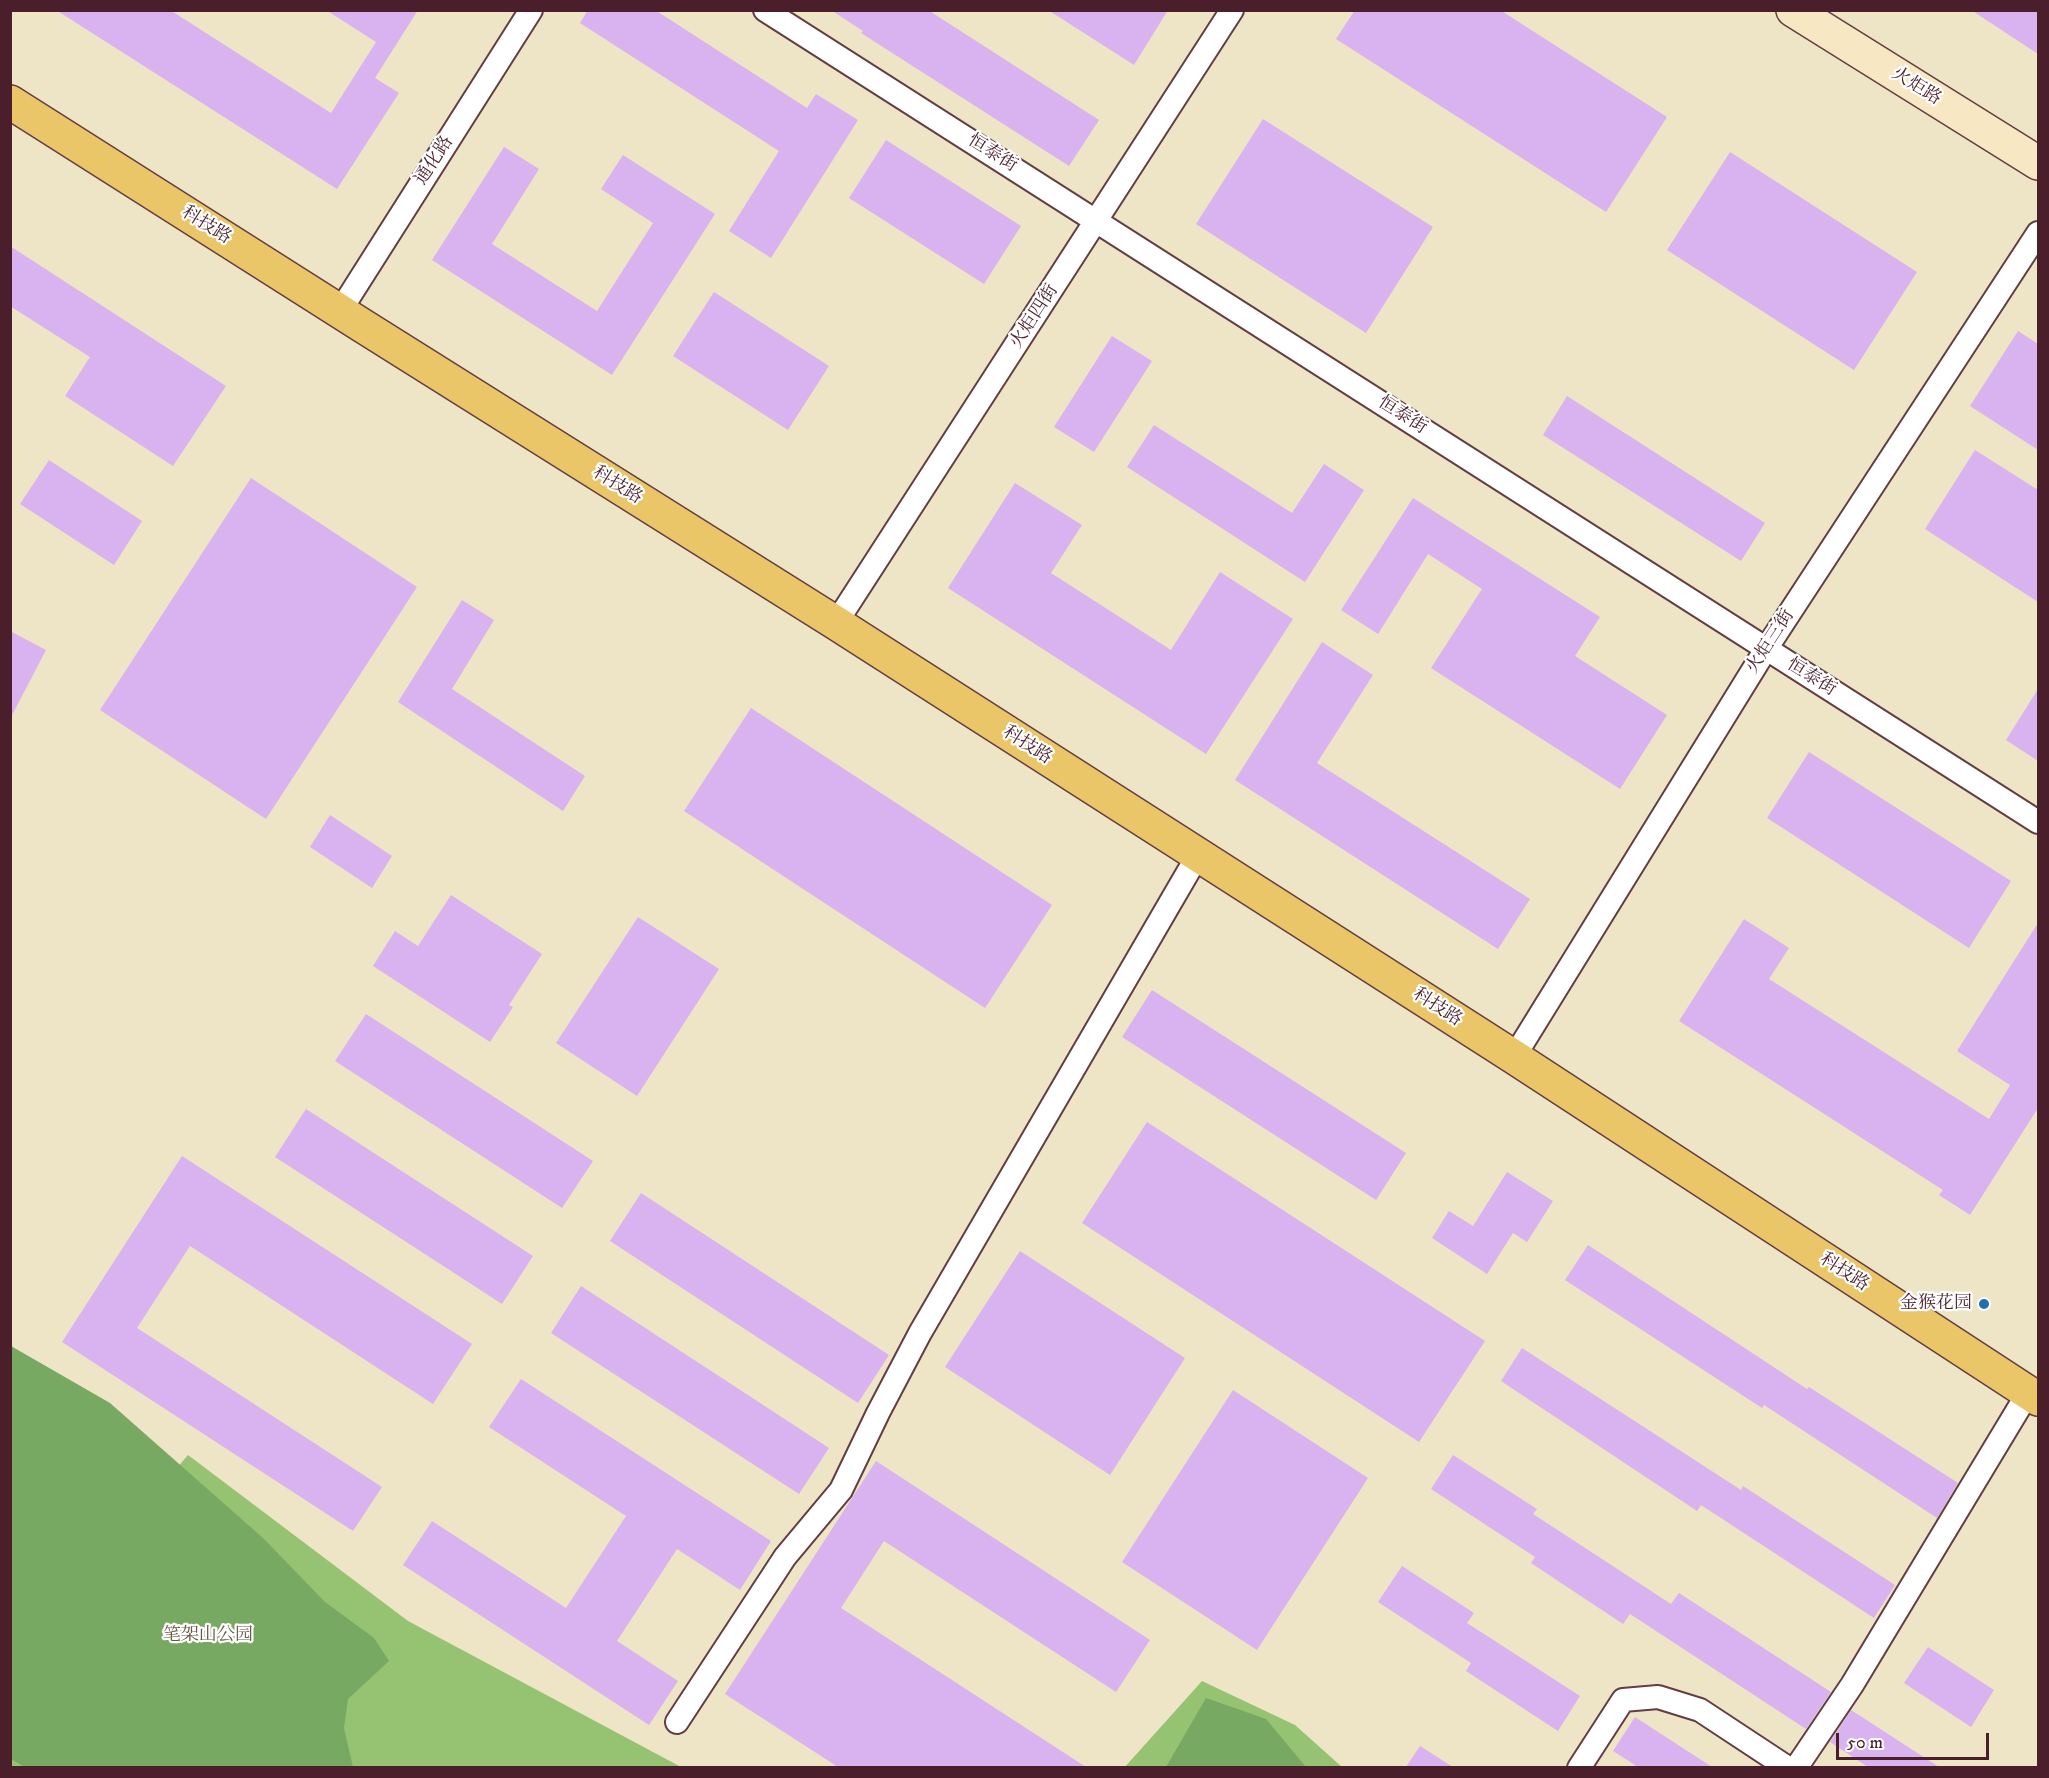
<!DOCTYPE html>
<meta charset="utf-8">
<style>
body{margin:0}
#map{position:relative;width:2049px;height:1778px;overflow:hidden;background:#eee4c6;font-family:"IM FELL DW Pica",serif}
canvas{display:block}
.frame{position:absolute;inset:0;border:12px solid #4a1f2b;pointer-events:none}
.scale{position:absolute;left:1836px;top:1733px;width:153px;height:27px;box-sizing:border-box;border:3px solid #4a1f2b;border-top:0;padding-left:8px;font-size:18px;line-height:21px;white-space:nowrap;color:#4a1f2b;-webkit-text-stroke:4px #fff;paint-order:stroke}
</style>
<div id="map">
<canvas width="2049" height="1778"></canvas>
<div class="frame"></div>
<div class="scale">50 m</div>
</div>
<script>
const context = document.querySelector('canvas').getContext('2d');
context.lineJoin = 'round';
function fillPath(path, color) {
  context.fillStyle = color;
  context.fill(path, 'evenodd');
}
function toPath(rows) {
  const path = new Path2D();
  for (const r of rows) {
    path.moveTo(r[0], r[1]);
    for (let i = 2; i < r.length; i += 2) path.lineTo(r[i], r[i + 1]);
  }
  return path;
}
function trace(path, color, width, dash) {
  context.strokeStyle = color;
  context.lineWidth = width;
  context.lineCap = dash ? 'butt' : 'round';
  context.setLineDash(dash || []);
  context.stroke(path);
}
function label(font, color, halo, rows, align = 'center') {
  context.font = font + ' "IM FELL DW Pica","Noto Serif SC",serif';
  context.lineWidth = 4.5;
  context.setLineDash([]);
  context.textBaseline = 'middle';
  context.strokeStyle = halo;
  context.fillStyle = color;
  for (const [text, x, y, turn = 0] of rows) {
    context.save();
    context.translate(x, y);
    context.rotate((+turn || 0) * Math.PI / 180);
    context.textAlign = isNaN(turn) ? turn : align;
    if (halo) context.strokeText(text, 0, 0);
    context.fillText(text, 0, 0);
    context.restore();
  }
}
fillPath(toPath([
 [188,1455,408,1621,681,1767,11,1768,11,1663],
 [1202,1681,1295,1725,1342,1767,1124,1768]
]), '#96c371');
fillPath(toPath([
 [11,1346,110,1403,263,1538,325,1602,374,1638,389,1661,348,1699,344,1728,353,1767,26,1768,11,1759],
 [1206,1698,1266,1719,1306,1767,1166,1767]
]), '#78a963');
fillPath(toPath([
 [56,10,170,10,331,113,376,42,326,10,418,10,375,78,399,93,337,189],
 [588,10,655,10,807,108,816,94,858,120,771,258,729,231,779,151,580,23],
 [831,10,928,10,1099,120,1069,166,861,33,863,31],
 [1048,10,1168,10,1134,65],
 [1355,10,1500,10,1667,117,1606,212,1336,39],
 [1971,10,2038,10,2038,54],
 [1263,119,1433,227,1366,333,1196,224],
 [886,140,1021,226,984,284,849,198],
 [504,147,539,169,492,244,597,311,653,223,601,189,623,155,715,214,612,375,432,260],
 [1730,152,1917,272,1854,370,1667,250],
 [10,246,226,386,173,466,65,396,90,357,10,306],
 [714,292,829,366,788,430,673,356],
 [2018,331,2038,344,2038,450,1970,406],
 [1112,336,1152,361,1094,452,1054,427],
 [1567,396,1765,523,1741,561,1543,435],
 [1154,425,1292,513,1324,464,1364,490,1305,582,1127,467],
 [1975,450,2038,490,2038,602,1925,529],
 [49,460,142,521,114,565,20,504],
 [251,478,417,587,266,819,100,710],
 [1015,483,1082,525,1051,573,1171,650,1220,572,1293,619,1206,754,948,588],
 [1413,498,1600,617,1575,656,1667,715,1620,789,1431,668,1482,589,1428,554,1378,634,1341,610],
 [462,600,494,620,452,689,585,776,563,811,398,702],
 [10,631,46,650,10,719],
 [1322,642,1373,675,1317,763,1530,899,1498,949,1235,780],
 [2038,689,2038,761,2006,740],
 [751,708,1052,905,985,1008,684,811],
 [1809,752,2011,881,1969,948,1767,818],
 [330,815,392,856,372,888,310,847],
 [451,895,542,954,509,1005,513,1007,490,1042,373,966,395,931,418,946],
 [638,917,719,969,637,1096,556,1043],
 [1744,919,1789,948,1769,979,1989,1119,2010,1085,1957,1051,2038,923,2038,1108,1970,1215,1939,1195,1943,1190,1679,1021],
 [1152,990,1406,1153,1376,1200,1122,1037],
 [366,1014,593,1161,562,1208,335,1061],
 [306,1109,533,1256,502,1304,275,1157],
 [1147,1122,1485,1341,1419,1442,1082,1223],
 [182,1156,472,1344,433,1404,190,1246,137,1328,382,1487,353,1531,62,1342],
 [1507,1172,1553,1201,1527,1242,1513,1233,1487,1274,1432,1238,1449,1211,1473,1226],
 [641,1193,889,1355,858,1403,610,1241],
 [1588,1245,1807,1389,1809,1387,1958,1483,1937,1518,1764,1405,1762,1408,1565,1280],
 [1020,1251,1185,1358,1110,1475,945,1367],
 [581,1286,829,1448,799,1494,551,1333],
 [1522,1348,1741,1490,1743,1486,1895,1585,1874,1618,1701,1505,1697,1511,1501,1381],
 [521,1379,771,1541,740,1590,677,1549,617,1641,678,1681,649,1725,403,1565,432,1521,566,1608,626,1516,489,1427],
 [1233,1390,1368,1478,1257,1650,1122,1562],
 [1453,1455,1537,1509,1533,1514,1671,1604,1679,1593,1831,1692,1806,1729,1630,1614,1623,1624,1531,1563,1535,1557,1431,1489],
 [876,1461,1150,1640,1116,1692,884,1541,841,1608,1086,1767,838,1767,725,1694],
 [1402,1566,1474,1613,1467,1623,1580,1696,1558,1731,1466,1671,1471,1663,1378,1602],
 [1928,1647,1994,1690,1971,1727,1904,1683],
 [1851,1710,1939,1767,1868,1767,1830,1742],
 [1635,1717,1712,1767,1638,1767,1613,1751],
 [1420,1746,1453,1767,1406,1767]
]), '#d9b3ef');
const minor = toPath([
 [765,10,2038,822],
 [340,311,531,10],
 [836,623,1232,10],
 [1514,1057,1766,649,2038,233],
 [677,1722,785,1557,841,1490,878,1413,920,1333,1198,855],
 [1579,1768,1623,1700,1658,1697,1700,1710,1788,1768],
 [1796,1768,1852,1685,2028,1393]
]);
const secondary = toPath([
 [1793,10,2038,163]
]);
const primary = toPath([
 [10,102,363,326,836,623,1514,1057,2038,1399]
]);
trace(minor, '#633d42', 26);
trace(secondary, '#633d42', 36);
trace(primary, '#633d42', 36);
trace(minor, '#fff', 22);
trace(secondary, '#f7e8c3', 33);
trace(primary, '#ebc669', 33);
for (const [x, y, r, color] of [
 [1984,1304,6,"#1f6fb2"]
]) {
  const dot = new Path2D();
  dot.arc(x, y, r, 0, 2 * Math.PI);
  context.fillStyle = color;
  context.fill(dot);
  trace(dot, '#fff', 2);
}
label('18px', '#4a1f2b', '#fff', [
 ["火炬路",1916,87,32],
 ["恒泰街",992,154,32],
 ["通化路",435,161,-57],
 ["科技路",206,226,32],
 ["火炬四街",1035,317,-57],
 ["恒泰街",1402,416,33],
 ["科技路",617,486,32],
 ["火炬三街",1771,642,-57],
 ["恒泰街",1811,678,32],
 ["科技路",1027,746,33],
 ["科技路",1437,1008,33],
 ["科技路",1844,1273,33]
]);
label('18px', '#4a1f2b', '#fff', [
 ["金猴花园",1972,1304]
], 'right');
label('18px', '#655844', '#fff', [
 ["笔架山公园",208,1636]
]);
</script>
